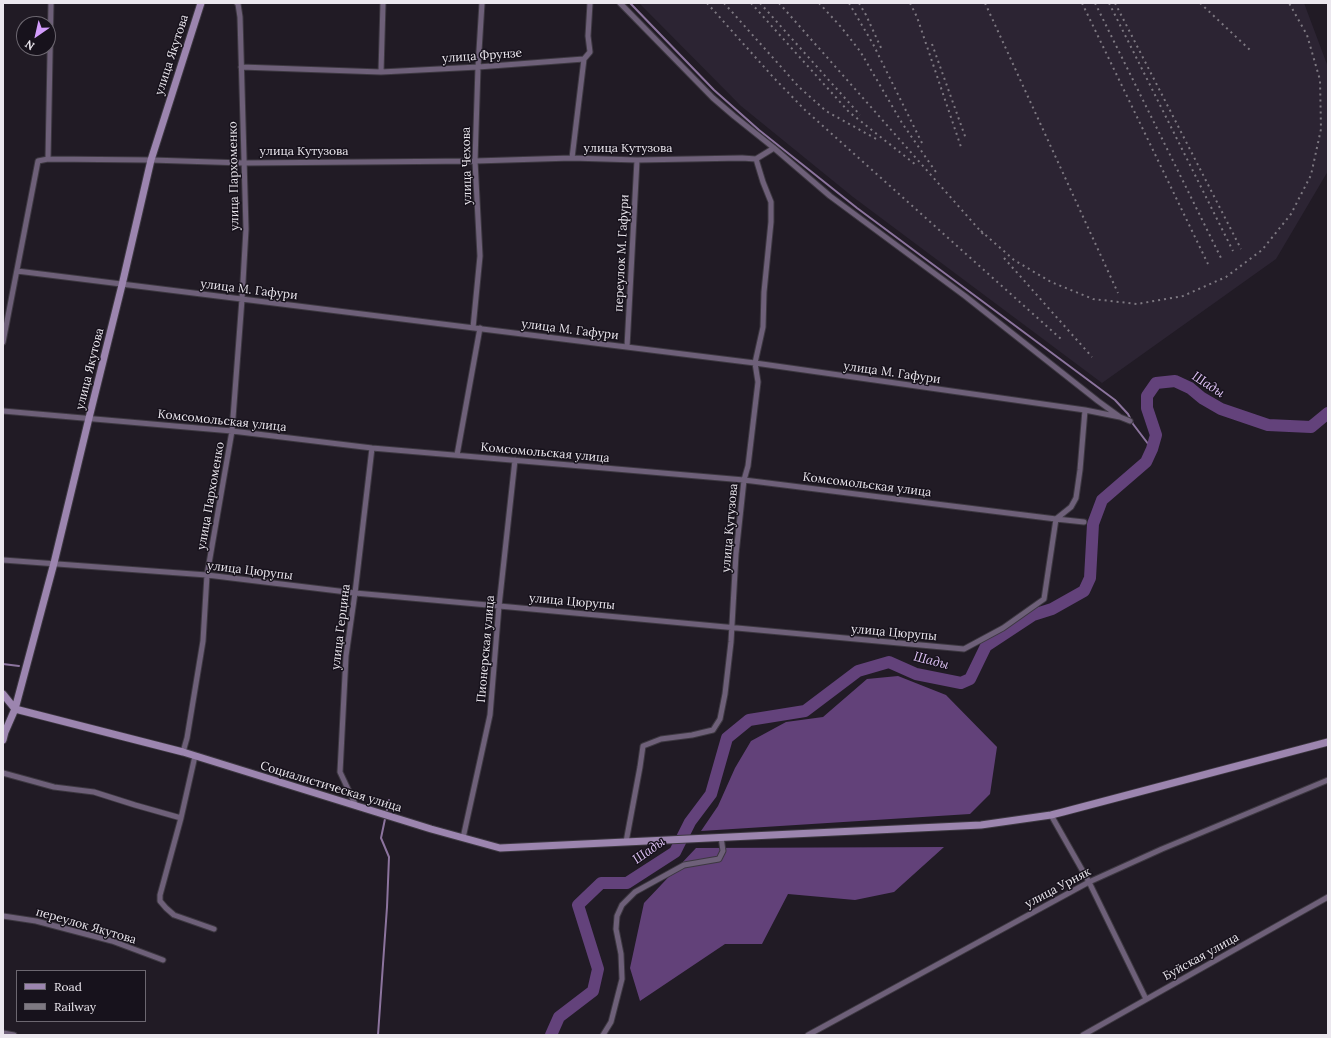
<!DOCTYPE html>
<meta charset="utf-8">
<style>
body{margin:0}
#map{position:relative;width:1331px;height:1038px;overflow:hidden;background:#211b25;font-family:Lora,serif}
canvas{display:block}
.frame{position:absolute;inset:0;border:4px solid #ebe7ee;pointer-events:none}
.legend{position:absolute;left:16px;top:970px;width:130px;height:52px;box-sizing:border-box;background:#17121c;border:1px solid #6c6770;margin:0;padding:5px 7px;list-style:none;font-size:12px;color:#ebe7ee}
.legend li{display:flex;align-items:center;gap:8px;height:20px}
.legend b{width:20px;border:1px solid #6c6770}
.north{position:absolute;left:16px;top:16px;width:40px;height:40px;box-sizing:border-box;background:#17121c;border:1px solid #6c6770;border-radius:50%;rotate:214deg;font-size:11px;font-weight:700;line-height:16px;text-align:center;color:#ebe7ee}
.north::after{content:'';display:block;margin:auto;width:14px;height:18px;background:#d39cfc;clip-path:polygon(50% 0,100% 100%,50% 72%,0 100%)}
</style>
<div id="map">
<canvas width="1331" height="1038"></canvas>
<div class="frame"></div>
<ul class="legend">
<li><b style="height:5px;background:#9c85af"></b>Road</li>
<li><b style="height:5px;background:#7e7982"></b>Railway</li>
</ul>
<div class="north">N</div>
</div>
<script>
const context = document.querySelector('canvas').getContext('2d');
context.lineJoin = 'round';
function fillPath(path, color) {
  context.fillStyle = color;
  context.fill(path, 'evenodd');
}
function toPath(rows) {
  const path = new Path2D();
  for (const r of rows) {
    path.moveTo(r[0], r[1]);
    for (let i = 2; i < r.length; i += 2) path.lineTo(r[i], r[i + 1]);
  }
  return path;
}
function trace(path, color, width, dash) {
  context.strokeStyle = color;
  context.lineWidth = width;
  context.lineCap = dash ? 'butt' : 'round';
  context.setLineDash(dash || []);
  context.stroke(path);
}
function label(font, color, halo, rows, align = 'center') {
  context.font = font + ' Lora,serif';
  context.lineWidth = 3;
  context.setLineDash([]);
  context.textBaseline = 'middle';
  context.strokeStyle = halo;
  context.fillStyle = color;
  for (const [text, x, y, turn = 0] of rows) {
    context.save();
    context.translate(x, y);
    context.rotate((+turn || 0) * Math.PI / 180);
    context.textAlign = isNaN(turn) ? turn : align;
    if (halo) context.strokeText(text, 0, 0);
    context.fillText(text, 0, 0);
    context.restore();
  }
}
fillPath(toPath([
 [639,3,1304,3,1328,67,1328,171,1276,259,1102,383,853,197,741,106]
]), '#2c2433');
fillPath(toPath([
 [898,676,946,695,997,747,990,794,970,814,701,831,718,806,735,768,751,741,786,722,823,717,867,679],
 [944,847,894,892,855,900,788,894,762,944,725,944,640,1001,630,968,644,903,696,848]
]), '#624179');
trace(toPath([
 [630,3,714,90,759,130,857,208,1115,400,1128,414,1133,424,1152,449],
 [3,664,19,666],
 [378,1035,387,907,389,857,381,838,389,800]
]), '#8c749e', 2);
trace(toPath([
 [551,1035,559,1017,593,991,598,969,578,905,601,883,627,883,675,852,690,822,711,794,727,738,749,720,805,711,858,671,889,662,916,674,961,683,970,679,986,646,1033,615,1052,609,1084,591,1090,578,1093,524,1102,500,1146,462,1152,449,1156,435,1147,408,1147,396,1156,383,1175,381,1190,388,1202,398,1221,409,1268,425,1311,427,1328,413]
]), '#63427b', 12);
const street = toPath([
 [620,3,713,98,734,116,774,148,830,196,965,296,1098,401,1120,417,1130,421],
 [241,67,381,72,478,67,584,59],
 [381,72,383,3],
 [572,158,584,59,590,52,588,36,590,3],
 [48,159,51,3],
 [17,271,755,363,1085,410,1120,417],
 [473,328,480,256,475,161,478,67,482,3],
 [3,342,38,161,48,159,151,160,244,163,475,161,572,158,637,160,742,158,756,159,774,148],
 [627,347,637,160],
 [3,411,232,431,372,448,744,480,1056,519,1084,522],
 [457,455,480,328],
 [3,560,207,575,355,593,499,606,964,649,1003,628,1044,599,1056,519,1071,507,1076,498,1080,470,1085,410],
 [183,752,187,738,203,641,207,575,232,431,242,299,246,229,240,17,238,4,237,3],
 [195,756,181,818,160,895,160,901,166,908,174,915,214,929],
 [3,773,54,787,94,792,135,805,181,818],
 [356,806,340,772,346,656,355,593,372,448],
 [1051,815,1089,882,1146,999],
 [463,838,490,715,499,606,515,460],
 [626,842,640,767,643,746,661,739,692,735,713,730,720,719,725,694,731,642,736,554,744,480,748,466,758,382,755,363,763,327,764,292,771,222,771,202,763,182,756,159],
 [3,916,36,921,112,941,163,960],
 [3,1033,14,1035],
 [603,1035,611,1022,622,979,621,954,616,929,617,916,622,905,635,892,684,865,719,859,723,851,721,837],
 [808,1035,1089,882,1162,849,1328,780],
 [1083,1035,1328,897]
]);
const secondary = toPath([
 [3,694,15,709,183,752,431,829,500,848,981,825,1051,815,1063,812,1328,742],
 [3,740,5,732,15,709,54,563,89,418,122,285,151,160,201,3]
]);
trace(street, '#3d3841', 7);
trace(secondary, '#3d3841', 9);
trace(street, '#6e6079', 5);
trace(secondary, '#9c85af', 7);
trace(toPath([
 [707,3,773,77,805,110,1061,339],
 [724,3,799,87,826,111,878,140],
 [751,3,849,112,916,165],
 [760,3,860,115],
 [779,3,984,235],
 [819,3,841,27,860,51,902,123,938,175],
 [849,3,873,44,922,143],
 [859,3,866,15,882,50],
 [910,3,917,17,961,147],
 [985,3,1118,293],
 [1082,3,1208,264],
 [1095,3,1222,260],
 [1109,3,1233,251],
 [1115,3,1241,249],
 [1200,3,1250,50],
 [932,44,966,139],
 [981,231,1014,260,1051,282,1093,299,1137,304,1183,296,1226,277,1262,250,1291,214,1311,175,1321,129,1320,80,1307,35,1289,3],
 [1004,258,1092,357]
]), '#7e7982', 2, [2, 4]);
label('12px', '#ebe7ee', '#17121c', [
 ["улица Якутова",172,55,-72],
 ["улица Фрунзе",482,56,-4],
 ["улица Кутузова",628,149],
 ["улица Кутузова",304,152],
 ["улица Чехова",467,166,-91],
 ["улица Пархоменко",234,176,-91],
 ["переулок М. Гафури",622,253,-87],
 ["улица М. Гафури",249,290,7],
 ["улица М. Гафури",570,330,7],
 ["улица Якутова",90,369,-76],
 ["улица М. Гафури",892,373,8],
 ["Комсомольская улица",222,421,6],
 ["Комсомольская улица",545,453,5],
 ["Комсомольская улица",867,485,7],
 ["улица Пархоменко",211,496,-80],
 ["улица Кутузова",730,528,-85],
 ["улица Цюрупы",250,571,7],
 ["улица Цюрупы",572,602,5],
 ["улица Герцина",341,627,-83],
 ["улица Цюрупы",894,633,5],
 ["Пионерская улица",486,649,-85],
 ["Социалистическая улица",331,787,17],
 ["улица Урняк",1058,888,-28],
 ["переулок Якутова",86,926,16],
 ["Буйская улица",1201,957,-29]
]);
label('italic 13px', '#dcc0f3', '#17121c', [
 ["Шады",1208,385,33],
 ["Шады",931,661,15],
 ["Шады",649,851,-35]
]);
</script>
